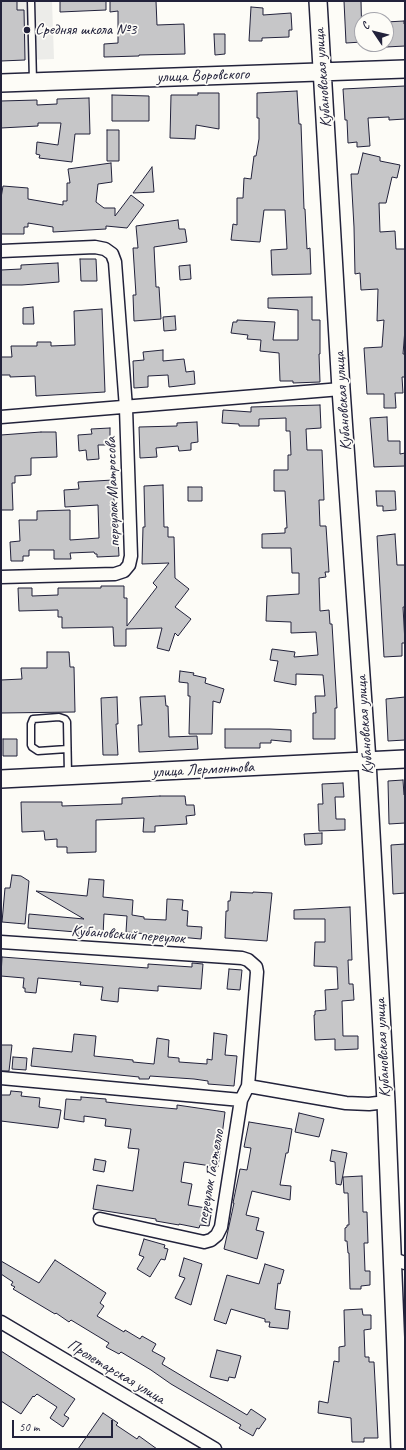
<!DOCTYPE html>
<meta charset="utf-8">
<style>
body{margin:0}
#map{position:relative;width:406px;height:1450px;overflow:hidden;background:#fdfcf7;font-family:Caveat,sans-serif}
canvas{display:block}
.frame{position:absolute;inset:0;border:2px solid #22223b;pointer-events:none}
.north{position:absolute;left:354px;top:12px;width:40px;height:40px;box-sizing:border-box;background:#fdfcf7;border:1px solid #a5a5ac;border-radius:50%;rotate:305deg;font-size:11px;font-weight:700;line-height:16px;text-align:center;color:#22223b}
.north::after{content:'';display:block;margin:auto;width:14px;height:18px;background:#22223b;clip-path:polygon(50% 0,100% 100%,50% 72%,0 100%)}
.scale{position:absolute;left:12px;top:1420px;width:101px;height:18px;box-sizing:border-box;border:2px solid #22223b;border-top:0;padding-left:5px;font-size:12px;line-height:14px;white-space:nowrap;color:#22223b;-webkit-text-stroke:3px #fdfcf7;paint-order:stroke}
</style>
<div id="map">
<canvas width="406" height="1450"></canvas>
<div class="frame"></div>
<div class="north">С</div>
<div class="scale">50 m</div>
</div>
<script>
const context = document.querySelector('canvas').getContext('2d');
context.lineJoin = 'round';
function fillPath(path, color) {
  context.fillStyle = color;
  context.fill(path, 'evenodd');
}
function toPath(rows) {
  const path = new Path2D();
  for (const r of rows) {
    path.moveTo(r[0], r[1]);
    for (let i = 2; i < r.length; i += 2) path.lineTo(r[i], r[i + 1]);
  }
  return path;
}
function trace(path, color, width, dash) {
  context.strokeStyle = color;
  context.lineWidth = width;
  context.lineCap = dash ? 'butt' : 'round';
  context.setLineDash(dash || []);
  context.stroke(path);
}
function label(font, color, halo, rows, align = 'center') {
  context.font = font + ' Caveat,sans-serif';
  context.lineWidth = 3.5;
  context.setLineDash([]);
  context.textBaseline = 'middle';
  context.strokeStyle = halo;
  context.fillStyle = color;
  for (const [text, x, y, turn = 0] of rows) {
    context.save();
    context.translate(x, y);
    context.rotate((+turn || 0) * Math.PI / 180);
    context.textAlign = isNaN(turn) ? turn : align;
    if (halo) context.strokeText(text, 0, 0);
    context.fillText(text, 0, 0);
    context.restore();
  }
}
fillPath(toPath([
 [1,1,52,1,54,59,1,61]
]), '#ecece9');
const building = toPath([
 [1,1,17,1,17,10,24,10,25,60,1,61,1,1],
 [60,1,106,1,106,10,60,12,60,1],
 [110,1,156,1,157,25,184,24,185,54,139,55,139,56,104,57,104,44,118,43,118,11,110,12,110,1],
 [344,1,361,1,362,42,346,43,344,1],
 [251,7,263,8,263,15,291,13,292,30,289,30,289,37,262,38,262,41,249,41,251,7],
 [404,21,404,24,405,24,405,46,386,47,386,22,404,21],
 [214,34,225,34,225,54,215,55,214,34],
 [405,86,405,119,389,120,389,117,368,118,370,146,357,147,357,142,348,143,347,120,345,120,343,89,405,86],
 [297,91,299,124,301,124,304,209,305,209,307,249,310,248,311,274,272,275,271,250,287,249,285,210,264,210,260,242,231,240,233,224,237,225,237,198,243,198,244,178,251,179,254,156,256,156,259,139,259,118,257,118,257,93,297,91],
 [198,93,219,93,219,129,196,125,195,139,170,138,171,95,198,95,198,93],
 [112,95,149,96,149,121,112,121,112,95],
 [89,98,90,134,75,134,72,162,39,158,40,155,36,154,37,142,58,145,61,123,38,123,38,126,1,128,1,101,37,100,37,105,57,104,57,99,89,98],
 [107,130,119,130,119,161,107,161,107,130],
 [363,153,380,157,380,161,400,165,397,178,392,177,386,203,379,203,380,232,395,231,396,249,405,249,405,329,403,354,405,354,405,377,402,377,403,393,395,393,396,408,384,408,384,394,367,394,364,348,382,347,384,320,377,321,378,289,361,290,360,273,355,274,354,227,351,174,358,174,363,153],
 [111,163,112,182,98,184,96,202,104,208,115,208,115,216,131,195,144,205,127,228,106,226,106,229,53,232,53,227,28,223,28,227,24,227,24,234,1,234,1,198,3,186,28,188,28,199,63,205,63,201,67,201,67,183,70,183,68,169,111,163],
 [152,167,154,192,133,193,152,167],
 [178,220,179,229,185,229,187,242,154,247,156,287,159,287,161,319,134,321,133,295,136,295,133,248,138,248,136,226,178,220],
 [80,259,96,259,97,281,81,281,80,259],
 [58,263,59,282,22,285,1,285,1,270,21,269,21,265,58,263],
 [190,265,191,279,180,280,179,266,190,265],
 [312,297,312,320,320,320,320,354,319,354,320,382,293,383,293,381,280,381,279,353,260,351,261,340,247,339,248,335,231,333,233,322,237,322,237,320,275,322,273,340,298,340,298,310,268,308,268,298,312,297],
 [33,307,34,324,23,324,23,308,33,307],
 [102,309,105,392,36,396,35,376,10,377,10,375,1,375,1,357,12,357,11,346,37,346,37,342,51,342,51,346,75,345,74,311,102,309],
 [175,316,176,330,164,331,163,317,175,316],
 [163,350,163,361,184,359,186,372,194,371,195,384,169,387,168,375,148,376,148,387,134,388,133,361,144,360,143,352,163,350],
 [320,405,321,428,306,429,307,450,322,450,324,500,319,500,320,526,326,526,329,572,325,572,326,577,319,578,320,611,329,610,330,624,332,624,337,708,335,708,335,739,313,739,313,713,316,713,315,696,325,696,323,675,296,674,296,685,274,681,278,661,270,660,272,649,295,652,294,657,318,655,316,632,291,633,291,622,266,621,267,596,299,594,299,573,292,573,291,548,262,548,262,534,285,533,285,528,287,528,285,491,274,491,274,470,288,470,288,455,291,455,290,431,286,431,286,418,259,419,259,426,239,426,239,424,222,423,223,410,251,412,251,407,320,405],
 [387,417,388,441,400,441,400,454,405,453,405,466,374,467,370,418,387,417],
 [197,422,198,442,191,443,191,450,179,451,178,446,156,448,157,457,140,458,139,427,177,426,177,423,197,422],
 [110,428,110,445,98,445,99,459,87,460,86,450,79,451,78,435,92,434,91,429,110,428],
 [41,432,56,432,57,457,31,458,31,475,15,476,15,483,12,483,13,510,1,510,1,435,41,432],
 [113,480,115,522,117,522,119,556,97,557,97,554,95,554,94,552,70,553,71,559,54,559,54,550,29,550,29,556,23,556,23,561,11,561,10,542,20,541,19,520,37,520,37,511,70,510,70,540,99,538,98,505,65,507,64,490,79,489,78,482,113,480],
 [163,485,164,527,168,527,168,537,174,537,175,578,189,589,175,607,191,619,178,636,175,633,169,651,157,648,162,628,126,629,126,646,114,646,113,627,62,628,62,617,58,617,58,610,19,611,18,588,32,588,32,596,58,595,58,588,101,588,101,586,124,586,124,598,127,598,127,626,157,587,153,583,169,563,142,564,143,527,145,527,144,486,163,485],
 [188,487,202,487,202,501,188,501,188,487],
 [376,491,395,491,396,510,383,511,383,506,377,506,376,491],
 [395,534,397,565,405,565,405,607,403,607,405,643,402,643,402,656,384,657,377,536,395,534],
 [47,652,69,652,70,667,74,667,75,712,1,713,1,680,22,679,21,668,47,668,47,652],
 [180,671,194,673,193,675,206,678,205,683,224,689,220,703,213,701,212,734,189,734,190,696,188,696,188,683,179,682,180,671],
 [165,696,166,706,168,706,169,737,197,736,198,749,139,752,138,725,142,725,140,697,165,696],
 [117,697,118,724,116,724,118,755,103,755,101,698,117,697],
 [405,697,405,740,388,741,386,699,405,697],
 [225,729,270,729,291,730,291,742,271,740,271,743,260,743,260,748,225,748,225,729],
 [3,739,17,739,17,756,3,756,3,739],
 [403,780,404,795,405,795,405,823,389,824,388,781,403,780],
 [343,783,344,797,335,797,336,819,345,819,345,830,319,831,318,804,323,804,322,784,343,783],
 [160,796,185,796,186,805,194,805,195,815,186,816,187,824,155,826,155,832,143,832,144,818,96,820,96,852,67,853,67,847,57,847,57,839,45,840,44,831,22,832,21,802,62,802,62,806,122,804,122,798,160,796],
 [322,833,322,844,305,845,304,834,322,833],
 [405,844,405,893,393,894,391,845,405,844],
 [12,875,21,876,29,881,25,924,2,922,5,888,10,888,12,875],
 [89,879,104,880,103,897,133,900,132,915,144,917,144,919,166,920,167,899,183,900,182,910,188,911,187,926,202,927,201,939,126,932,127,916,104,914,103,936,76,933,76,932,28,928,29,914,84,919,36,891,87,896,89,879],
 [231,892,253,893,253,892,272,893,267,941,225,938,226,911,228,911,228,901,230,901,231,892],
 [350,907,352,960,348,960,349,984,353,984,354,1000,342,1001,343,1036,358,1036,358,1049,335,1050,335,1039,315,1040,314,1015,315,1015,315,1011,326,1010,325,990,338,989,337,967,314,966,315,942,325,942,325,919,294,919,294,910,350,907],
 [2,957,148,968,148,964,192,967,192,963,203,964,201,989,158,986,158,991,119,988,118,1002,101,1000,103,987,80,985,81,982,38,978,36,993,25,992,25,988,23,988,24,978,1,976,2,957],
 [229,969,242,970,240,990,227,989,229,969],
 [214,1033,227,1035,225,1055,237,1056,234,1086,208,1084,208,1081,194,1079,150,1076,149,1079,139,1079,139,1077,31,1066,33,1048,72,1052,74,1034,96,1036,94,1056,133,1060,133,1062,154,1064,157,1038,169,1040,168,1057,179,1058,179,1062,207,1064,207,1059,212,1060,214,1033],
 [1,1045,12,1045,9,1071,1,1071,1,1045],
 [13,1057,27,1058,26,1070,12,1069,13,1057],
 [11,1091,22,1092,21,1096,40,1098,39,1107,61,1110,58,1128,1,1121,1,1095,10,1095,11,1091],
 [81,1097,106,1099,106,1102,134,1105,177,1109,177,1105,225,1112,218,1167,184,1162,181,1182,192,1184,188,1205,212,1209,209,1226,200,1225,199,1228,179,1224,179,1225,156,1221,156,1219,93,1209,97,1185,133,1191,139,1149,128,1148,131,1129,105,1126,106,1119,84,1116,84,1122,64,1119,66,1099,81,1100,81,1097],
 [299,1113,324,1119,319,1137,295,1132,299,1113],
 [249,1122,292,1129,288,1153,286,1153,280,1185,291,1186,290,1200,252,1191,246,1215,259,1218,256,1230,264,1232,257,1259,224,1249,234,1203,233,1203,240,1169,247,1170,251,1148,244,1147,249,1122],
 [332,1150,347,1153,341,1185,336,1184,335,1162,330,1161,332,1150],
 [95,1159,106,1161,104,1172,93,1170,95,1159],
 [362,1176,363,1212,367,1212,368,1243,364,1243,365,1271,370,1271,370,1285,361,1286,361,1289,350,1289,349,1253,348,1253,347,1241,345,1241,345,1228,347,1227,347,1225,349,1225,348,1193,344,1193,343,1177,362,1176],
 [144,1239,165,1245,164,1248,168,1249,165,1260,161,1259,150,1277,137,1269,144,1257,139,1255,144,1239],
 [184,1258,202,1264,191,1305,175,1298,185,1278,179,1276,184,1258],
 [55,1260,106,1293,100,1303,104,1306,97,1316,124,1332,125,1330,140,1339,142,1336,156,1344,152,1351,165,1358,162,1364,247,1415,251,1409,266,1419,259,1429,257,1428,253,1436,239,1428,241,1425,171,1384,151,1370,121,1352,119,1354,106,1347,109,1343,71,1320,69,1322,56,1313,55,1314,13,1289,15,1287,11,1285,13,1282,1,1274,1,1261,39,1283,55,1260],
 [265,1264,284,1270,280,1284,278,1283,275,1309,290,1311,288,1329,269,1327,270,1322,265,1322,265,1319,231,1309,226,1324,214,1320,227,1275,259,1284,265,1264],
 [362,1309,363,1315,371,1315,371,1329,364,1330,365,1357,369,1357,369,1362,374,1362,378,1438,364,1438,364,1442,352,1442,351,1418,318,1413,319,1401,328,1403,334,1361,339,1362,339,1347,345,1346,344,1310,362,1309],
 [217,1350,241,1356,235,1378,229,1377,228,1381,210,1377,217,1350],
 [1,1351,75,1399,64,1415,69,1418,63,1427,50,1418,57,1407,37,1394,34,1397,33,1396,21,1414,1,1401,1,1351],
 [103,1413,118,1423,116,1425,137,1439,139,1436,157,1449,78,1449,103,1413]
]);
fillPath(building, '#c6c6c8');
trace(building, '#22223b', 1);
const lane = toPath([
 [31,1,33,81],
 [67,749,38,751,32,747,31,745,31,724,33,719,59,717,65,719,67,722,68,775]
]);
const street = toPath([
 [1,251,95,247,105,249,112,254,115,262,126,408,131,556,129,565,124,571,115,574,1,577],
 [1,417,341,389],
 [1,942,242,958,248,960,256,967,257,972,248,1086,241,1100,221,1227,217,1235,211,1240,204,1242,100,1219],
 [1,1078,241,1100],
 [248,1086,346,1103,369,1104,386,1102],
 [391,1258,405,1263],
 [1,1322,215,1449]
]);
const secondary = toPath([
 [318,1,341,389,367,761,386,1102,400,1449],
 [1,83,405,69],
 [1,779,405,759]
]);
trace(lane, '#22223b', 9);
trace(street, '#22223b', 15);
trace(secondary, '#22223b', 20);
trace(lane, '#fdfcf7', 6);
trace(street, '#fdfcf7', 12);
trace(secondary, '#fdfcf7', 17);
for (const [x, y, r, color] of [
 [27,30,4,"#22223b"]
]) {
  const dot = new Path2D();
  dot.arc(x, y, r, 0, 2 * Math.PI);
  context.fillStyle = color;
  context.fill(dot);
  trace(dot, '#fdfcf7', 1.5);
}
label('16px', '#22223b', '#fdfcf7', [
 ["Средняя школа №3",35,30]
], 'left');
label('16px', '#22223b', '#fdfcf7', [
 ["улица Воровского",203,76,-2],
 ["Кубановская улица",323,78,-94],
 ["Кубановская улица",343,401,-94],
 ["переулок Матросова",113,492,-92],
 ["Кубановская улица",365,725,-94],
 ["улица Лермонтова",203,770,-3],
 ["Кубановский переулок",128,935,4],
 ["Кубановская улица",383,1048,-93],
 ["переулок Гастелло",211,1177,-80],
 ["Пролетарская улица",116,1372,31]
]);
</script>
